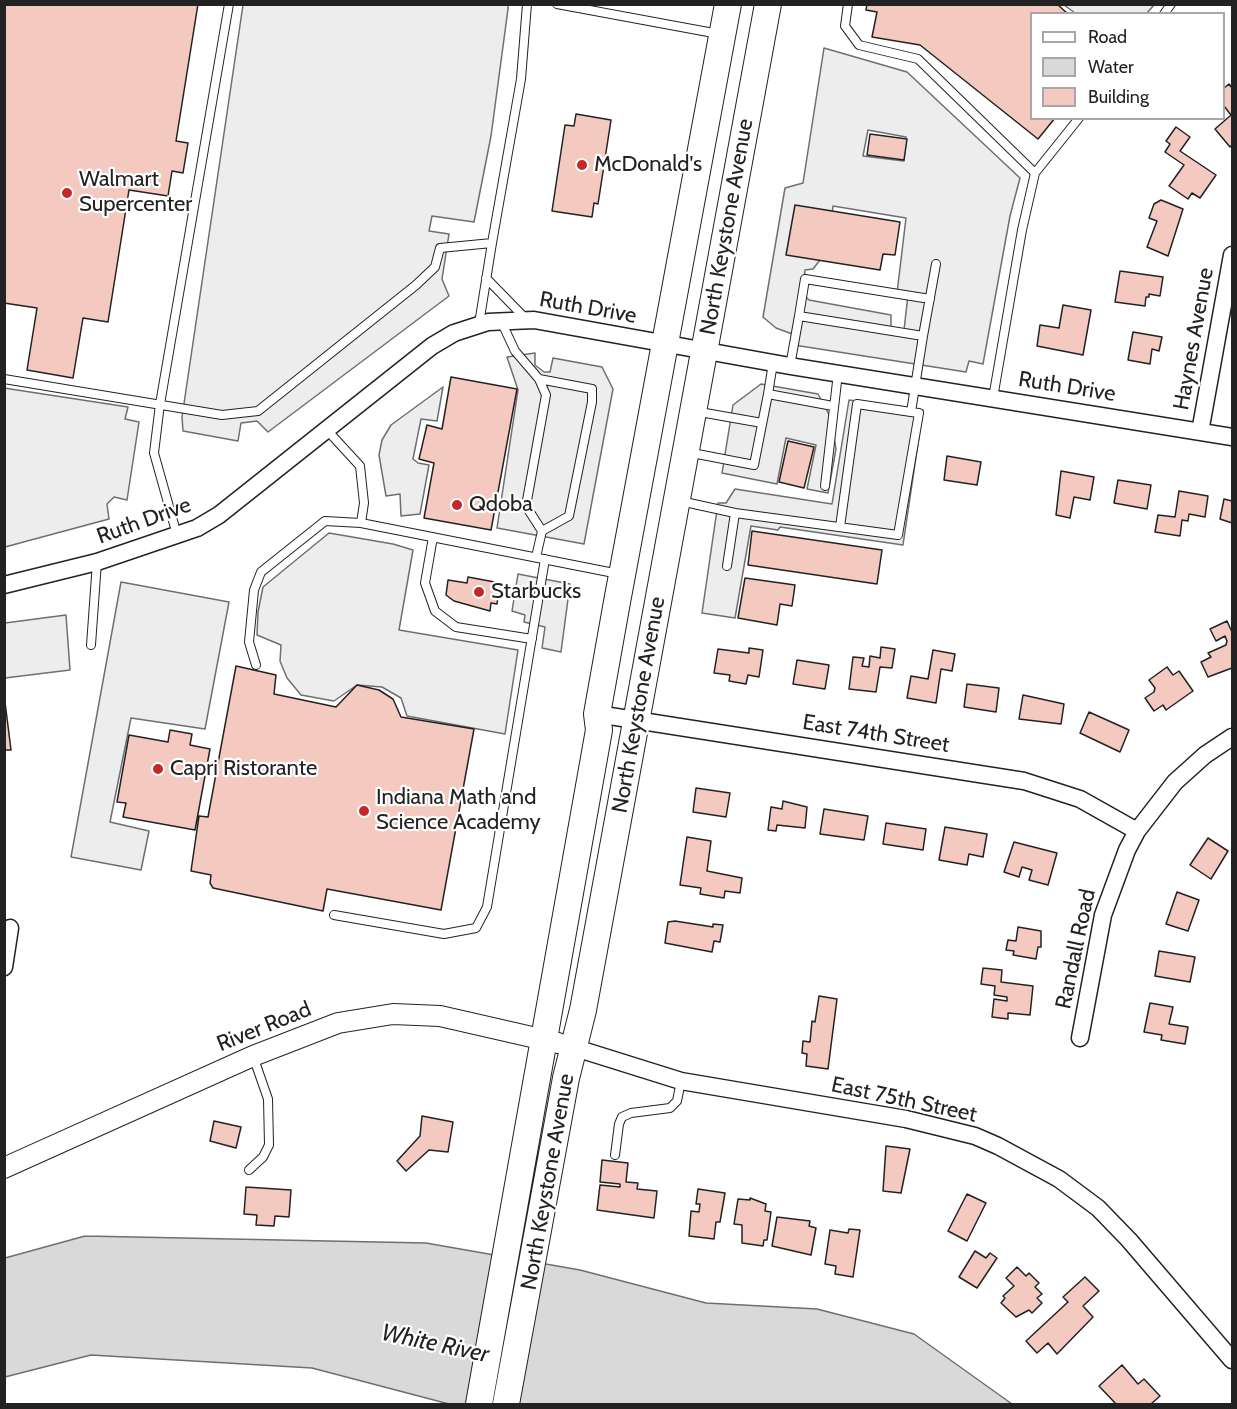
<!DOCTYPE html>
<style>
body{margin:0}
#map{position:relative;width:1237px;height:1409px;overflow:hidden;background:#fff;font-family:Cabin,sans-serif}
canvas{display:block}
.frame{position:absolute;inset:0;border:6px solid #222;pointer-events:none}
.legend{position:absolute;left:1030px;top:12px;width:195px;height:108px;box-sizing:border-box;background:#fff;border:2px solid #a7a7a7;margin:0;padding:8px 10px;list-style:none;font-size:18px;color:#222}
.legend li{display:flex;align-items:center;gap:12px;height:30px}
.legend b{width:30px;border:2px solid #a7a7a7}
</style>
<div id="map">
<canvas width="1237" height="1409"></canvas>
<div class="frame"></div>
<ul class="legend">
<li><b style="height:8px;background:#fff"></b>Road</li>
<li><b style="height:16px;background:#d9d9d9"></b>Water</li>
<li><b style="height:16px;background:#f3c9c0"></b>Building</li>
</ul>
</div>
<script>
const context = document.querySelector('canvas').getContext('2d');
context.lineJoin = 'round';
function fillPath(path, color) {
  context.fillStyle = color;
  context.fill(path, 'evenodd');
}
function toPath(rows) {
  const path = new Path2D();
  for (const r of rows) {
    path.moveTo(r[0], r[1]);
    for (let i = 2; i < r.length; i += 2) path.lineTo(r[i], r[i + 1]);
  }
  return path;
}
function trace(path, color, width, dash) {
  context.strokeStyle = color;
  context.lineWidth = width;
  context.lineCap = dash ? 'butt' : 'round';
  context.setLineDash(dash || []);
  context.stroke(path);
}
function label(font, color, halo, rows, align = 'center') {
  context.font = font + ' Cabin,sans-serif';
  context.lineWidth = 4.5;
  context.setLineDash([]);
  context.textBaseline = 'middle';
  context.strokeStyle = halo;
  context.fillStyle = color;
  for (const [text, x, y, turn = 0] of rows) {
    context.save();
    context.translate(x, y);
    context.rotate((+turn || 0) * Math.PI / 180);
    context.textAlign = isNaN(turn) ? turn : align;
    if (halo) context.strokeText(text, 0, 0);
    context.fillText(text, 0, 0);
    context.restore();
  }
}
const parking = toPath([
 [243,5,508,5,508,9,491,136,474,222,432,216,429,231,449,234,442,279,449,296,268,432,257,421,241,423,238,441,183,431,182,417,243,5],
 [1064,5,1154,5,1146,14,1075,13,1064,5],
 [824,48,907,72,1020,178,1010,216,983,364,969,361,966,372,794,345,795,335,776,328,763,317,785,188,803,183,824,48],
 [868,130,906,137,904,161,863,156,868,130],
 [833,206,906,218,897,293,908,295,904,330,891,328,891,315,809,300,803,294,805,270,813,269,827,251,833,206],
 [535,353,535,365,544,372,550,372,553,358,602,367,613,389,584,544,497,528,518,390,507,357,535,353],
 [761,384,818,394,831,418,836,449,828,493,807,489,816,445,786,438,777,484,722,473,733,405,761,384],
 [443,387,437,421,421,419,413,459,418,463,429,465,420,514,401,516,400,494,386,496,379,455,382,440,391,425,443,387],
 [4,388,128,407,125,419,139,422,127,500,114,497,107,504,109,519,5,547,4,388],
 [849,400,923,410,903,545,780,527,778,530,751,526,735,618,702,613,718,503,726,503,735,489,832,504,849,400],
 [329,533,393,544,413,550,399,630,518,650,505,734,407,716,401,698,382,687,357,685,334,701,301,695,287,678,280,661,281,645,257,635,258,612,263,587,329,533],
 [518,574,570,584,561,652,542,648,545,627,524,622,525,615,512,611,518,574],
 [121,582,229,602,205,729,131,718,110,822,149,831,141,870,71,857,121,582],
 [66,615,70,670,5,678,5,623,66,615]
]);
fillPath(parking, '#ededed');
trace(parking, '#6f6f6f', 1.5);
const water = toPath([
 [85,1236,426,1243,580,1270,706,1303,817,1309,914,1334,1012,1404,449,1404,312,1368,91,1355,5,1377,5,1258,85,1236]
]);
fillPath(water, '#d9d9d9');
trace(water, '#6f6f6f', 1.5);
const building = toPath([
 [4,4,198,4,176,141,188,143,183,173,172,171,168,196,129,190,108,322,83,318,73,378,27,370,37,308,4,303,4,4],
 [867,4,1057,4,1068,14,1032,14,1032,118,1055,118,1038,139,920,45,872,37,877,12,866,10,867,4],
 [1229,84,1232,88,1232,145,1230,147,1215,129,1231,115,1224,106,1224,88,1229,84],
 [576,114,611,120,598,204,594,203,592,217,552,211,565,125,574,126,576,114],
 [1176,127,1190,137,1180,151,1216,175,1200,198,1192,193,1188,199,1169,186,1184,165,1165,152,1170,144,1166,141,1176,127],
 [870,134,907,139,904,160,867,155,870,134],
 [1161,200,1183,209,1168,256,1147,247,1157,221,1149,218,1154,204,1161,200],
 [795,205,900,222,895,255,883,254,880,270,786,255,795,205],
 [1120,271,1163,277,1160,296,1149,294,1149,297,1146,297,1145,306,1115,302,1120,271],
 [1063,305,1091,310,1083,355,1037,346,1040,325,1059,328,1063,305],
 [1133,332,1162,337,1159,351,1152,349,1150,364,1128,360,1133,332],
 [451,377,517,389,491,530,424,518,434,463,419,459,427,425,442,429,451,377],
 [788,441,814,447,804,488,779,482,788,441],
 [947,456,981,462,977,485,944,480,947,456],
 [1061,471,1094,477,1090,500,1074,497,1070,518,1056,515,1061,471],
 [1118,480,1151,485,1147,509,1114,503,1118,480],
 [1179,491,1208,496,1205,517,1189,514,1188,521,1182,520,1180,536,1155,532,1158,515,1175,517,1179,491],
 [1224,499,1232,501,1232,523,1220,519,1224,499],
 [752,531,882,550,877,584,748,565,752,531],
 [468,577,500,583,497,604,491,603,490,611,454,601,446,595,448,580,467,583,468,577],
 [745,578,795,585,792,606,780,604,777,625,738,618,745,578],
 [1227,621,1232,632,1232,668,1208,677,1201,662,1211,657,1208,653,1226,645,1227,641,1225,636,1216,641,1210,629,1227,621],
 [881,647,895,649,892,668,880,667,876,692,849,689,853,657,864,658,862,666,869,667,870,656,880,658,881,647],
 [749,648,763,650,759,677,748,675,746,684,729,681,730,675,714,673,718,649,749,653,749,648],
 [933,650,955,654,952,671,941,669,936,703,907,698,911,676,928,679,933,650],
 [797,660,829,665,825,689,793,684,797,660],
 [236,666,276,675,274,694,336,707,357,685,379,690,393,699,401,717,474,729,441,910,327,889,323,911,213,888,210,883,211,875,191,871,199,816,208,817,236,666],
 [1167,667,1173,675,1179,671,1193,691,1166,710,1163,705,1154,711,1145,698,1154,692,1155,688,1149,680,1167,667],
 [967,684,999,688,996,712,964,707,967,684],
 [1023,695,1064,704,1061,724,1019,719,1023,695],
 [4,702,5,702,11,750,4,750,4,702],
 [1089,712,1129,730,1120,752,1080,733,1089,712],
 [170,730,192,734,190,745,210,749,195,830,123,817,126,803,117,802,129,735,168,742,170,730],
 [696,788,730,793,726,817,693,812,696,788],
 [783,801,807,807,805,828,777,825,776,831,768,830,771,807,782,809,783,801],
 [824,809,868,816,864,840,820,834,824,809],
 [886,823,926,829,923,850,883,844,886,823],
 [945,827,987,834,983,857,969,854,967,865,939,860,945,827],
 [687,837,711,841,707,871,742,878,740,893,725,891,724,898,700,894,701,888,680,885,687,837],
 [1208,838,1228,851,1211,879,1190,865,1208,838],
 [1014,842,1057,853,1048,885,1029,880,1032,870,1022,867,1019,877,1004,872,1014,842],
 [1177,892,1199,900,1188,931,1166,924,1177,892],
 [675,921,713,927,713,924,723,925,720,942,714,941,712,952,665,943,668,922,675,921],
 [1018,927,1041,931,1041,947,1038,947,1036,959,1013,955,1014,951,1006,950,1008,940,1016,941,1018,927],
 [1159,951,1195,957,1190,982,1155,976,1159,951],
 [983,968,1002,970,1001,982,1033,986,1030,1015,1008,1013,1008,1019,992,1017,994,999,1007,1001,1007,997,994,995,995,986,981,984,983,968],
 [819,996,837,999,828,1069,806,1066,807,1054,802,1053,803,1041,810,1042,812,1021,815,1022,819,996],
 [1150,1003,1173,1007,1169,1024,1188,1027,1185,1044,1161,1040,1162,1035,1144,1032,1150,1003],
 [422,1116,453,1122,448,1152,429,1150,406,1171,397,1161,420,1136,422,1116],
 [214,1121,241,1127,236,1148,210,1141,214,1121],
 [886,1146,910,1149,901,1193,883,1191,886,1146],
 [602,1160,628,1163,626,1182,638,1183,637,1189,657,1191,654,1218,597,1210,600,1185,620,1187,620,1184,600,1182,602,1160],
 [246,1187,291,1190,289,1217,275,1216,274,1226,256,1225,257,1215,244,1214,246,1187],
 [698,1189,725,1193,720,1222,716,1222,714,1239,689,1236,691,1211,699,1212,700,1204,696,1204,698,1189],
 [967,1194,986,1203,967,1241,948,1231,967,1194],
 [750,1198,766,1204,765,1211,771,1212,767,1240,764,1240,763,1246,742,1243,742,1225,734,1224,738,1199,750,1200,750,1198],
 [777,1217,810,1221,809,1226,816,1228,811,1255,772,1246,777,1217],
 [849,1229,860,1230,853,1277,835,1274,836,1266,825,1264,830,1230,848,1233,849,1229],
 [975,1251,986,1258,990,1253,997,1258,977,1288,959,1277,975,1251],
 [1017,1267,1026,1276,1029,1273,1039,1283,1035,1287,1042,1294,1037,1298,1042,1303,1032,1313,1029,1310,1016,1317,1001,1303,1005,1298,1003,1296,1014,1286,1006,1278,1017,1267],
 [1085,1277,1099,1291,1083,1306,1093,1317,1057,1354,1048,1343,1037,1353,1026,1341,1068,1302,1063,1297,1085,1277],
 [1122,1365,1138,1384,1144,1379,1160,1396,1151,1404,1116,1404,1099,1386,1122,1365]
]);
fillPath(building, '#f3c9c0');
trace(building, '#222', 1.5);
const service = toPath([
 [557,4,719,34],
 [848,4,845,26,859,45,918,59,1035,173,1022,230,993,398],
 [1164,14,1171,4],
 [1035,173,1079,118],
 [492,243,521,79,527,4],
 [486,278,526,319],
 [799,316,805,279,930,299],
 [501,321,515,351,539,379,546,395,526,506,542,531],
 [923,336,936,264],
 [4,379,222,415,258,411,416,285,435,267,440,248,492,243,479,324],
 [768,394,773,363],
 [694,411,762,423],
 [687,452,754,465,768,394,833,406],
 [825,486,838,373],
 [680,501,735,513],
 [361,523,619,574],
 [840,527,857,404,911,412],
 [177,535,154,453,160,404,229,4],
 [433,537,425,583,435,611,456,627,532,639],
 [536,557,542,531,569,516,592,402,592,389,539,379],
 [727,566,735,513,898,535,919,413,911,412,923,336,799,316,790,366],
 [91,645,97,562],
 [256,665,249,642,254,590,261,572,325,521,361,523,364,503,360,466,326,429],
 [334,915,444,934,476,928,487,907,545,559],
 [615,1155,619,1124,622,1117,631,1113,670,1108,677,1101,681,1081],
 [249,1170,263,1157,269,1145,268,1099,253,1056]
]);
const minor = toPath([
 [1200,432,1232,255],
 [4,585,97,562,197,528,219,515,432,346,454,333,488,322,534,320,790,366,1232,437],
 [597,714,1024,781,1080,799,1137,831],
 [4,967,10,928],
 [1080,1038,1103,915,1127,850,1137,831,1175,782,1205,755,1232,737],
 [566,1045,681,1081,906,1119,975,1136,998,1146,1059,1179,1098,1208,1129,1240,1232,1360]
]);
const tertiary = toPath([
 [4,1168,253,1056,338,1023,393,1014,440,1016,558,1043]
]);
const primary = toPath([
 [479,1404,599,730,597,714,617,602,728,4],
 [506,1404,566,1078,583,1010,768,4]
]);
trace(service, '#222', 10);
trace(minor, '#222', 19);
trace(tertiary, '#222', 22);
trace(primary, '#222', 28);
trace(service, '#fff', 8);
trace(minor, '#fff', 16);
trace(tertiary, '#fff', 20);
trace(primary, '#fff', 26);
for (const [x, y, r, color] of [
 [582,165,6,"#c62828"],
 [67,193,6,"#c62828"],
 [457,505,6,"#c62828"],
 [479,592,6,"#c62828"],
 [158,769,6,"#c62828"],
 [364,811,6,"#c62828"]
]) {
  const dot = new Path2D();
  dot.arc(x, y, r, 0, 2 * Math.PI);
  context.fillStyle = color;
  context.fill(dot);
  trace(dot, '#fff', 2);
}
label('22px', '#222', '#fff', [
 ["McDonald's",594,165],
 ["Walmart",79,180],
 ["Supercenter",79,205],
 ["Qdoba",469,505],
 ["Starbucks",491,592],
 ["Capri Ristorante",170,769],
 ["Indiana Math and",376,798],
 ["Science Academy",376,823]
], 'left');
label('22px', '#222', '#fff', [
 ["North Keystone Avenue",727,227,-80],
 ["Ruth Drive",588,308,10],
 ["Haynes Avenue",1194,339,-80],
 ["Ruth Drive",1067,387,9],
 ["Ruth Drive",144,521,-20],
 ["North Keystone Avenue",639,705,-80],
 ["East 74th Street",876,734,9],
 ["Randall Road",1076,949,-78],
 ["River Road",264,1027,-22],
 ["East 75th Street",904,1100,12],
 ["North Keystone Avenue",548,1182,-80]
]);
label('italic 24px', '#222', '#fff', [
 ["White River",435,1344,12]
]);
</script>
